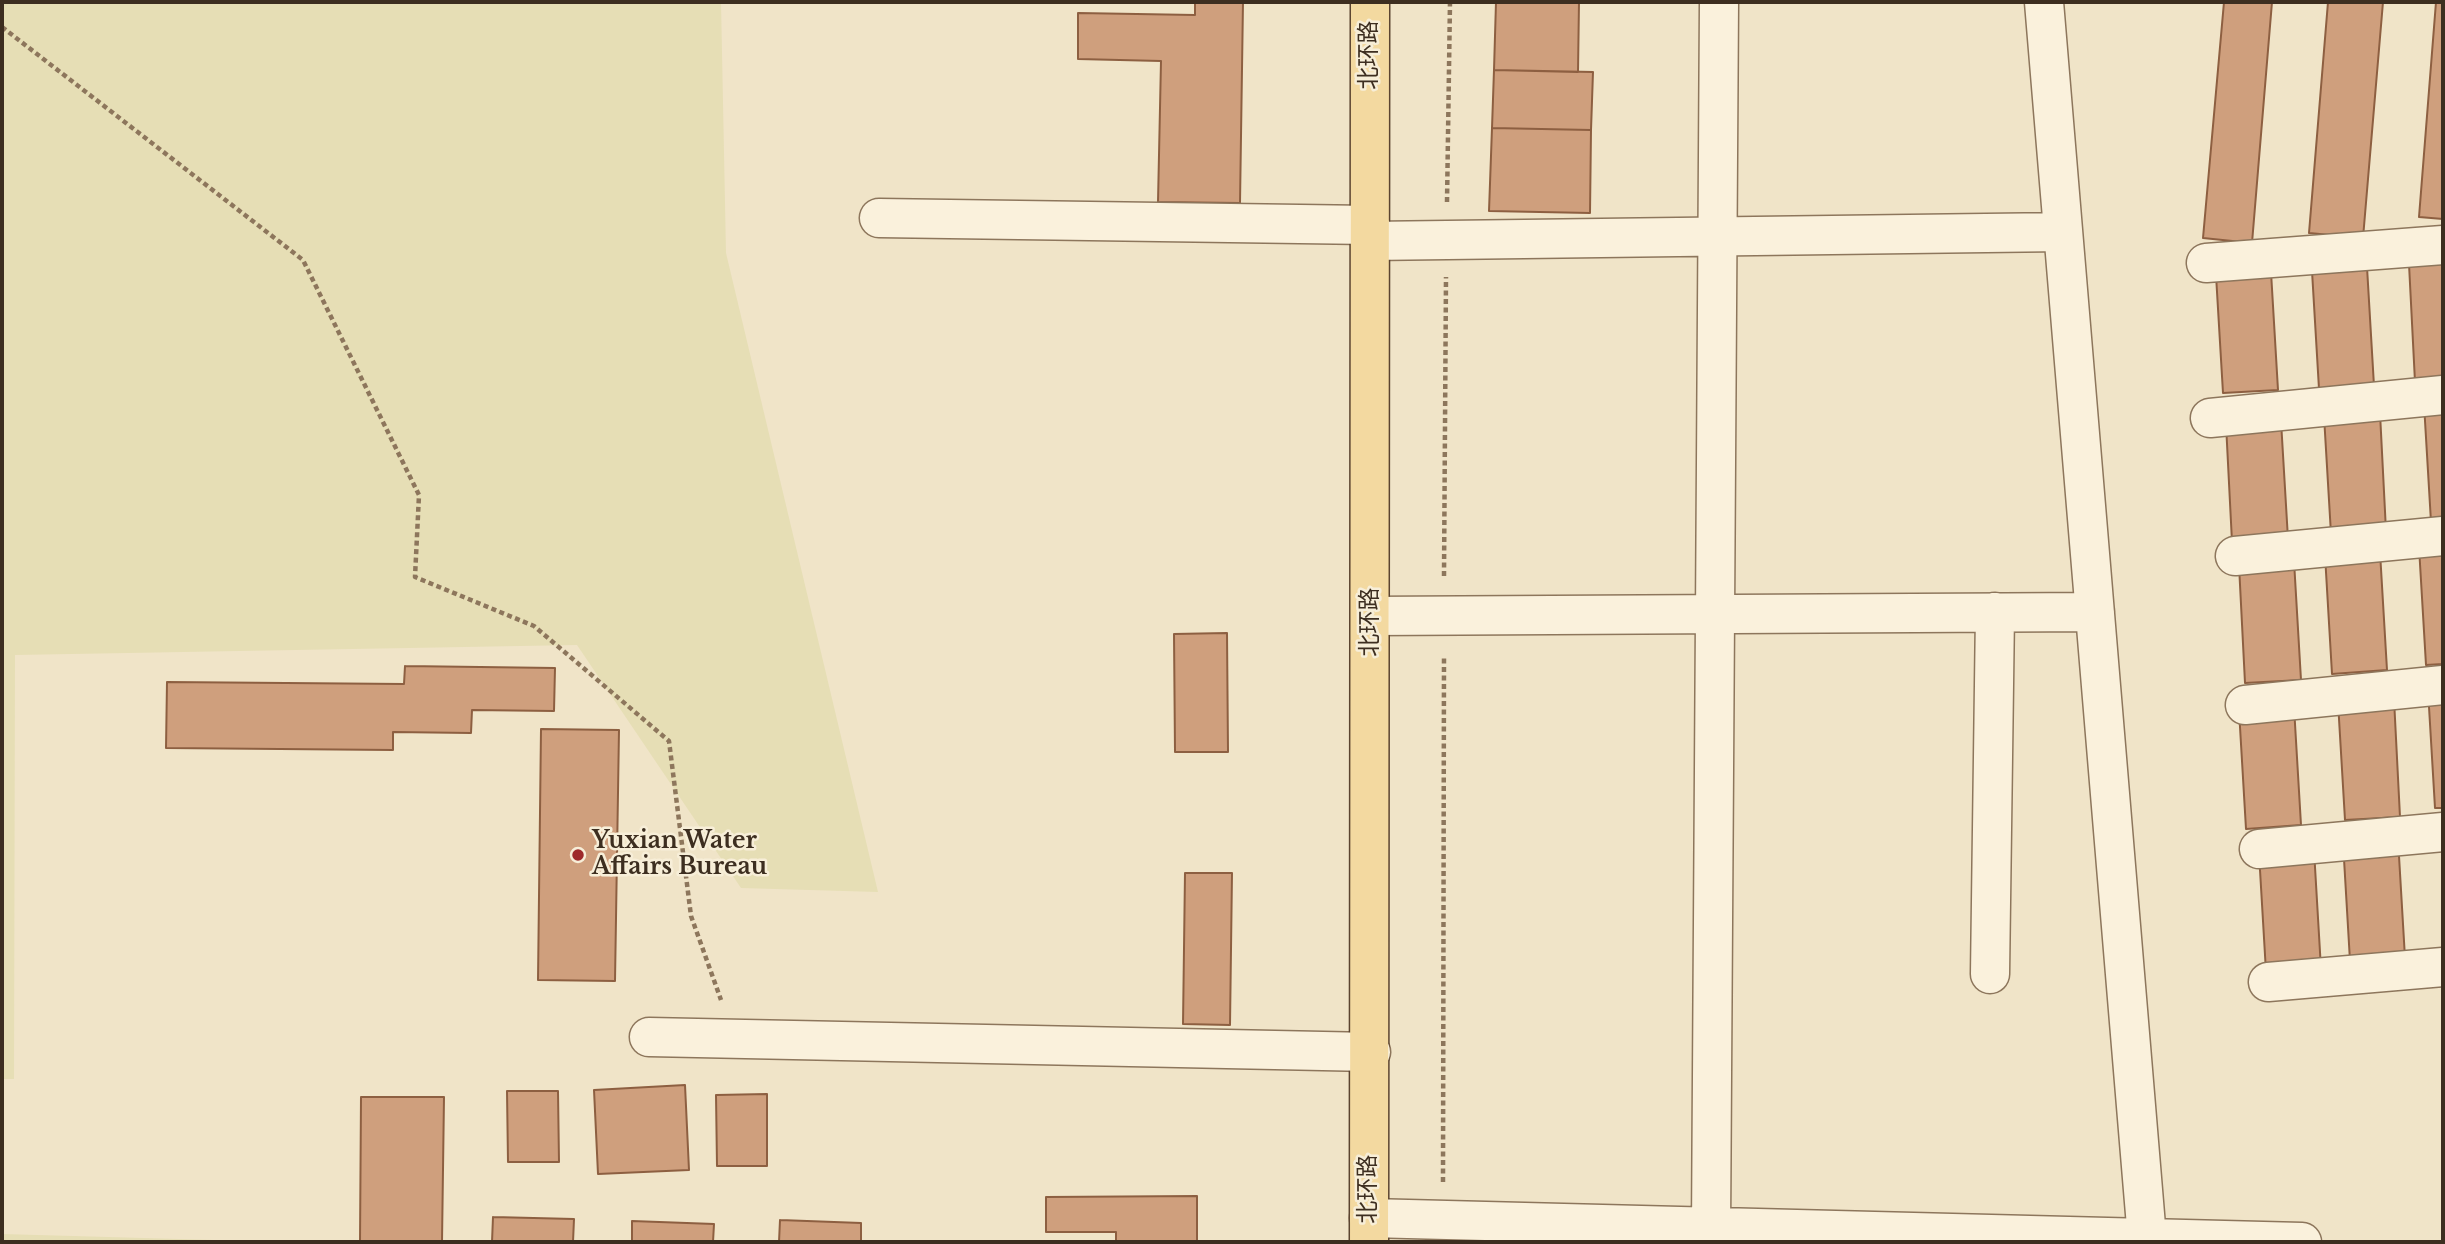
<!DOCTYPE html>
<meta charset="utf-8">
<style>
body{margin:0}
#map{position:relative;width:2445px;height:1244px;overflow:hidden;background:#f0e4c8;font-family:"Libre Baskerville",serif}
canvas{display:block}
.frame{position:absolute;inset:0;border:4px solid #3d2e20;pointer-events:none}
</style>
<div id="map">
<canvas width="2445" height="1244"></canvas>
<div class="frame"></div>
</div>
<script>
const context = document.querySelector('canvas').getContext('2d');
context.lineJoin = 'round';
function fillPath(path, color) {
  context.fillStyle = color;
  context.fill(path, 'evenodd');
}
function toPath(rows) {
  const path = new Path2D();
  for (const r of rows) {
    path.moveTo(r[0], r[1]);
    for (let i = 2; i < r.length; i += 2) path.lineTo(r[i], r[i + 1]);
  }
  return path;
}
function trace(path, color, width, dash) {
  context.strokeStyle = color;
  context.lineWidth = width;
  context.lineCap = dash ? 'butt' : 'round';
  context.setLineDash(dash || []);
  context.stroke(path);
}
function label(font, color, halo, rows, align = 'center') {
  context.font = font + ' "Libre Baskerville","Noto Sans SC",serif';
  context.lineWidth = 5;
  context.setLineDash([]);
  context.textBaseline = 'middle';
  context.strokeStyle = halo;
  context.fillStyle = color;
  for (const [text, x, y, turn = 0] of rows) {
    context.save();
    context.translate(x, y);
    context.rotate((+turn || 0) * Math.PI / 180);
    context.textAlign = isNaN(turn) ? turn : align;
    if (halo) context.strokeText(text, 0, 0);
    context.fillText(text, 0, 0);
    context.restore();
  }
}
fillPath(toPath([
 [2,2,721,2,726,253,878,892,741,888,577,645,15,655,14,1079,2,1079],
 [2,1234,285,1242,2,1242]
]), '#e6deb5');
const building = toPath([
 [1195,2,1243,2,1240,203,1158,202,1161,61,1078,59,1078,13,1195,15,1195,2],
 [1496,2,1579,2,1578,72,1494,70,1496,2],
 [2224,2,2272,2,2252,243,2203,238,2224,2],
 [2328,2,2383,2,2363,238,2309,233,2328,2],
 [2436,2,2443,2,2443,219,2419,217,2436,2],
 [1494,70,1593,72,1591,130,1492,128,1494,70],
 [1492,128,1591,130,1590,213,1489,211,1492,128],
 [2443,262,2443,380,2415,382,2409,264,2443,262],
 [2367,267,2374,386,2319,389,2312,271,2367,267],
 [2271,272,2278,390,2223,393,2216,275,2271,272],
 [2443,402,2443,521,2431,522,2424,404,2443,402],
 [2380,413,2386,531,2331,534,2324,416,2380,413],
 [2281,421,2288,539,2232,542,2226,424,2281,421],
 [2443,546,2443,664,2426,665,2419,547,2443,546],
 [2380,552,2387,670,2332,674,2325,555,2380,552],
 [2294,561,2301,680,2245,683,2239,565,2294,561],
 [1227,633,1228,752,1175,752,1174,634,1227,633],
 [405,666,555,668,554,711,472,710,471,733,393,732,393,750,166,748,167,682,404,684,405,666],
 [2443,689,2443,808,2435,808,2428,690,2443,689],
 [2394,699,2400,817,2345,820,2338,702,2394,699],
 [2294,707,2301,825,2246,829,2239,710,2294,707],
 [541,729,619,730,615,981,538,980,541,729],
 [2398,839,2405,958,2350,961,2343,842,2398,839],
 [2314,850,2321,969,2266,972,2259,853,2314,850],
 [1185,873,1232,873,1230,1025,1183,1024,1185,873],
 [685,1085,689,1170,598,1174,594,1090,685,1085],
 [507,1091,558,1091,559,1162,508,1162,507,1091],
 [767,1094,767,1166,717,1166,716,1095,767,1094],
 [361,1097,444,1097,442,1242,360,1242,361,1097],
 [1197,1196,1197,1242,1116,1242,1116,1232,1046,1232,1046,1197,1197,1196],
 [493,1217,574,1219,573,1242,492,1242,493,1217],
 [780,1220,861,1223,861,1242,779,1242,780,1220],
 [632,1221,714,1224,713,1242,632,1242,632,1221]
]);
fillPath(building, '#cf9f7d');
trace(building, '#8d5f41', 2);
const minor = toPath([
 [2044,2,2147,1238],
 [879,218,1370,225],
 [1370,241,2063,232],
 [2206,263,2443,245],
 [2210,418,2443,395],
 [2235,556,2443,536],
 [1371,616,2095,612],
 [2245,705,2443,685],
 [2259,849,2443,832],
 [1990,974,1995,612],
 [2268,982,2443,967],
 [649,1037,1371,1052],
 [1369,1218,2302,1242],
 [1711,1227,1719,2]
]);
const major = toPath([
 [1369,1242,1370,2]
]);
trace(minor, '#8d765c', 41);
trace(major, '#5b4430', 41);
trace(toPath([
 [2,27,303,260,419,495,415,577,534,626,669,741,691,916,721,1000],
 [1447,202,1450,2],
 [1444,576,1446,277],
 [1443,1182,1444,655]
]), '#8d765c', 4.5, [5, 3.5]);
trace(minor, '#faf1dc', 38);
trace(major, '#f3d9a0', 38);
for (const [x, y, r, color] of [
 [578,855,7,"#9e2a2b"]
]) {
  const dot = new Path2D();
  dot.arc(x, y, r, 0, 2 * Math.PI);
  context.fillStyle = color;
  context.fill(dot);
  trace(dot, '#f7eed8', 2.5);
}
label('23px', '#3d2e20', '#f7eed8', [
 ["北环路",1370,55,-90],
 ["北环路",1371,622,-90],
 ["北环路",1369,1189,-90]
]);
label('bold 23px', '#3d2e20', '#f7eed8', [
 ["Yuxian Water",592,842],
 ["Affairs Bureau",592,868]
], 'left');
</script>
